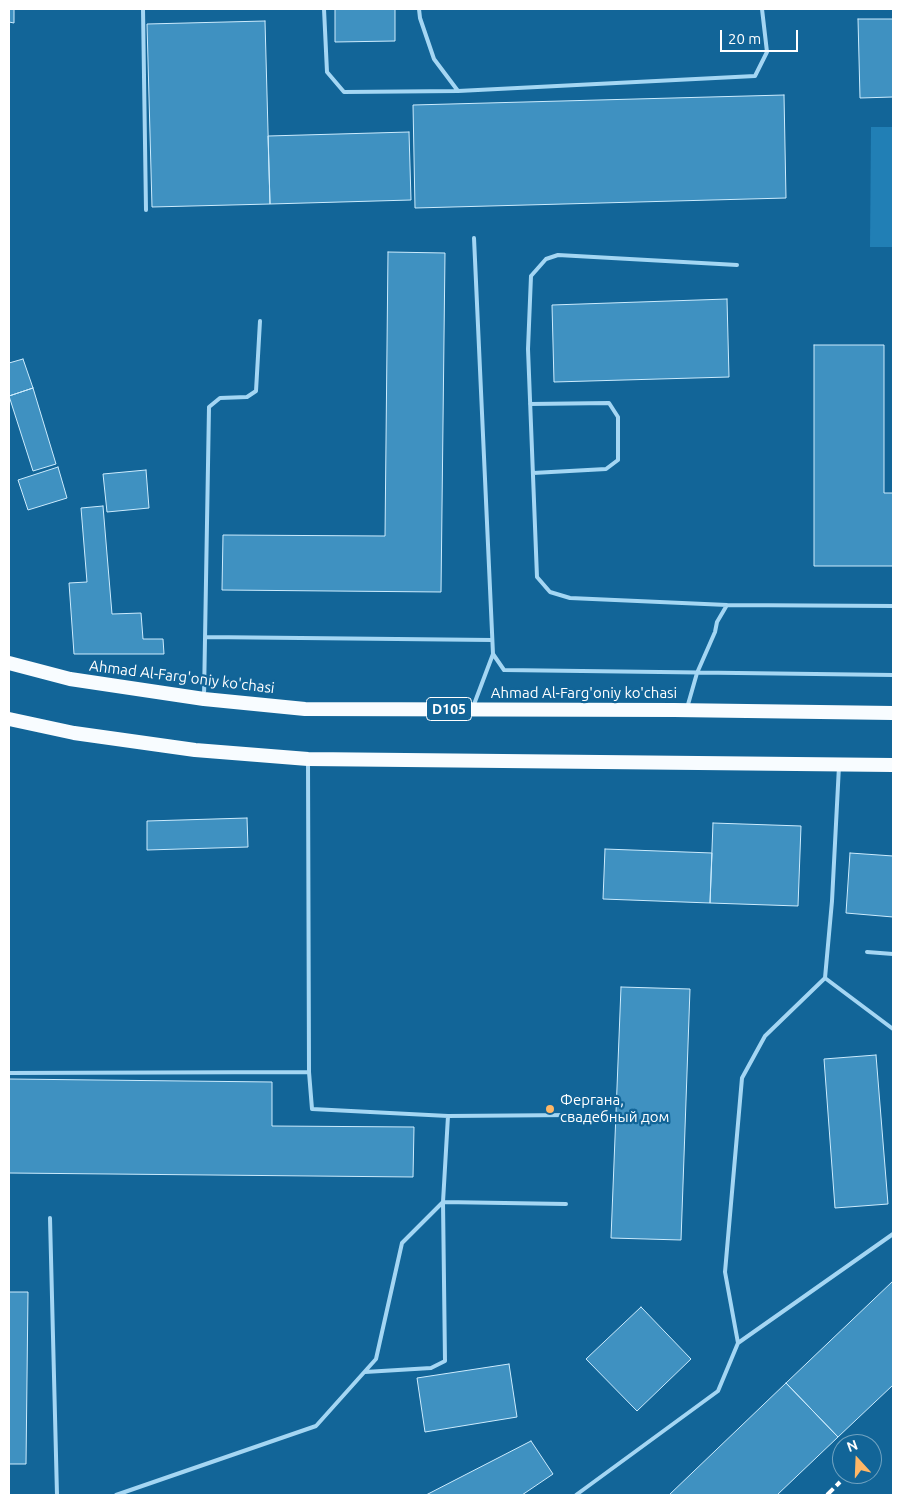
<!DOCTYPE html>
<meta charset="utf-8">
<style>
body{margin:0}
#map{position:relative;width:902px;height:1504px;overflow:hidden;background:#126598;font-family:Ubuntu,sans-serif}
canvas{display:block}
.frame{position:absolute;inset:0;border:10px solid #fff;pointer-events:none}
.north{position:absolute;left:832px;top:1434px;width:50px;height:50px;box-sizing:border-box;background:#126598;border:1px solid #71a3c1;border-radius:50%;rotate:340deg;font-size:14px;font-weight:700;line-height:20px;text-align:center;color:#fff}
.north::after{content:'';display:block;margin:auto;width:18px;height:22px;background:#ffb766;clip-path:polygon(50% 0,100% 100%,50% 72%,0 100%)}
.scale{position:absolute;left:720px;top:30px;width:78px;height:22px;box-sizing:border-box;border:2px solid #fff;border-top:0;padding-left:6px;font-size:15px;line-height:18px;white-space:nowrap;color:#fff;-webkit-text-stroke:4px #126598;paint-order:stroke}
</style>
<div id="map">
<canvas width="902" height="1504"></canvas>
<div class="frame"></div>
<div class="north">N</div>
<div class="scale">20 m</div>
</div>
<script>
const context = document.querySelector('canvas').getContext('2d');
context.lineJoin = 'round';
function fillPath(path, color) {
  context.fillStyle = color;
  context.fill(path, 'evenodd');
}
function toPath(rows) {
  const path = new Path2D();
  for (const r of rows) {
    path.moveTo(r[0], r[1]);
    for (let i = 2; i < r.length; i += 2) path.lineTo(r[i], r[i + 1]);
  }
  return path;
}
function trace(path, color, width, dash) {
  context.strokeStyle = color;
  context.lineWidth = width;
  context.lineCap = dash ? 'butt' : 'round';
  context.setLineDash(dash || []);
  context.stroke(path);
}
function label(font, color, halo, rows, align = 'center') {
  context.font = font + ' Ubuntu,sans-serif';
  context.lineWidth = 4.5;
  context.setLineDash([]);
  context.textBaseline = 'middle';
  context.strokeStyle = halo;
  context.fillStyle = color;
  for (const [text, x, y, turn = 0] of rows) {
    context.save();
    context.translate(x, y);
    context.rotate((+turn || 0) * Math.PI / 180);
    context.textAlign = isNaN(turn) ? turn : align;
    if (halo) context.strokeText(text, 0, 0);
    context.fillText(text, 0, 0);
    context.restore();
  }
}
fillPath(toPath([
 [871,127,893,127,893,247,870,247]
]), '#217fb5');
const building = toPath([
 [9,9,14,9,14,23,9,22,9,9],
 [335,9,395,9,395,41,335,42,335,9],
 [858,19,893,19,893,97,860,98,858,19],
 [265,21,270,204,152,207,147,24,265,21],
 [784,95,786,198,415,208,413,105,784,95],
 [409,132,411,200,270,204,268,136,409,132],
 [388,252,445,253,441,592,222,590,223,535,385,536,388,252],
 [727,299,729,377,554,382,552,305,727,299],
 [814,345,884,345,884,493,893,493,893,566,814,566,814,345],
 [23,359,33,388,9,396,9,363,23,359],
 [33,388,56,464,33,471,9,396,33,388],
 [58,467,67,498,28,510,18,480,58,467],
 [146,470,149,508,107,512,103,474,146,470],
 [103,506,112,614,141,613,143,639,163,639,164,654,74,654,69,583,87,582,81,508,103,506],
 [247,818,248,847,147,850,147,821,247,818],
 [713,823,801,826,798,906,710,903,713,823],
 [605,849,712,853,710,903,603,899,605,849],
 [850,853,893,856,893,917,846,913,850,853],
 [621,987,690,989,681,1240,611,1238,621,987],
 [876,1055,888,1204,835,1208,824,1059,876,1055],
 [9,1079,272,1082,272,1126,414,1127,413,1177,9,1173,9,1079],
 [893,1281,893,1385,838,1437,786,1383,893,1281],
 [9,1292,28,1292,26,1464,9,1464,9,1292],
 [641,1307,691,1359,637,1411,586,1359,641,1307],
 [509,1364,517,1417,425,1432,417,1378,509,1364],
 [786,1383,838,1437,777,1495,669,1495,786,1383],
 [531,1441,553,1474,522,1495,426,1495,531,1441]
]);
fillPath(building, '#3f91c1');
trace(building, '#ccebfd', 1);
trace(toPath([
 [143,9,146,210],
 [324,9,327,72,344,92,458,91,755,76,767,52,762,9],
 [419,9,420,18,434,59,458,91],
 [474,238,493,654,504,670,893,675],
 [530,404,609,403,618,417,618,460,606,469,533,473],
 [727,605,570,598,550,592,537,577,528,349,531,276,546,259,558,255,737,265],
 [205,637,492,640],
 [204,697,209,407,220,398,247,397,256,391,260,321],
 [473,707,493,654],
 [687,708,697,673,715,632,717,622,727,605,893,606],
 [867,952,893,954],
 [825,978,893,1029],
 [9,1073,309,1072],
 [448,1116,573,1115],
 [50,1218,57,1495],
 [738,1343,893,1234],
 [365,1372,431,1368,445,1361,443,1202,566,1204],
 [116,1495,316,1426,376,1359,402,1243,443,1202,448,1116,312,1109,309,1072,308,762],
 [576,1495,718,1391,738,1343,725,1272,742,1078,765,1036,825,978,832,901,839,766]
]), '#a4d6f3', 4);
trace(toPath([
 [9,663,70,679,204,699,305,709,674,710,893,713],
 [9,719,74,733,195,750,308,759,893,765]
]), '#f8fcff', 14);
trace(toPath([
 [827,1495,840,1482]
]), '#fff', 4, [9, 4]);
for (const [x, y, r, color] of [
 [550,1109,5,"#ffb766"]
]) {
  const dot = new Path2D();
  dot.arc(x, y, r, 0, 2 * Math.PI);
  context.fillStyle = color;
  context.fill(dot);
  trace(dot, '#126598', 2);
}
for (const [x, y, w] of [
 [449,709,45]
]) {
  const box = new Path2D();
  box.roundRect(x - w / 2, y - 11.5, w, 23, 4);
  context.fillStyle = '#126598';
  context.fill(box);
  trace(box, '#fff', 1);
}
label('bold 14px', '#fff', null, [
 ["D105",449,709]
]);
label('15px', '#fff', '#126598', [
 ["Ahmad Al-Farg'oniy ko'chasi",182,677,7],
 ["Ahmad Al-Farg'oniy ko'chasi",584,693]
]);
label('15px', '#fff', '#126598', [
 ["Фергана,",560,1100],
 ["свадебный дом",560,1117]
], 'left');
</script>
